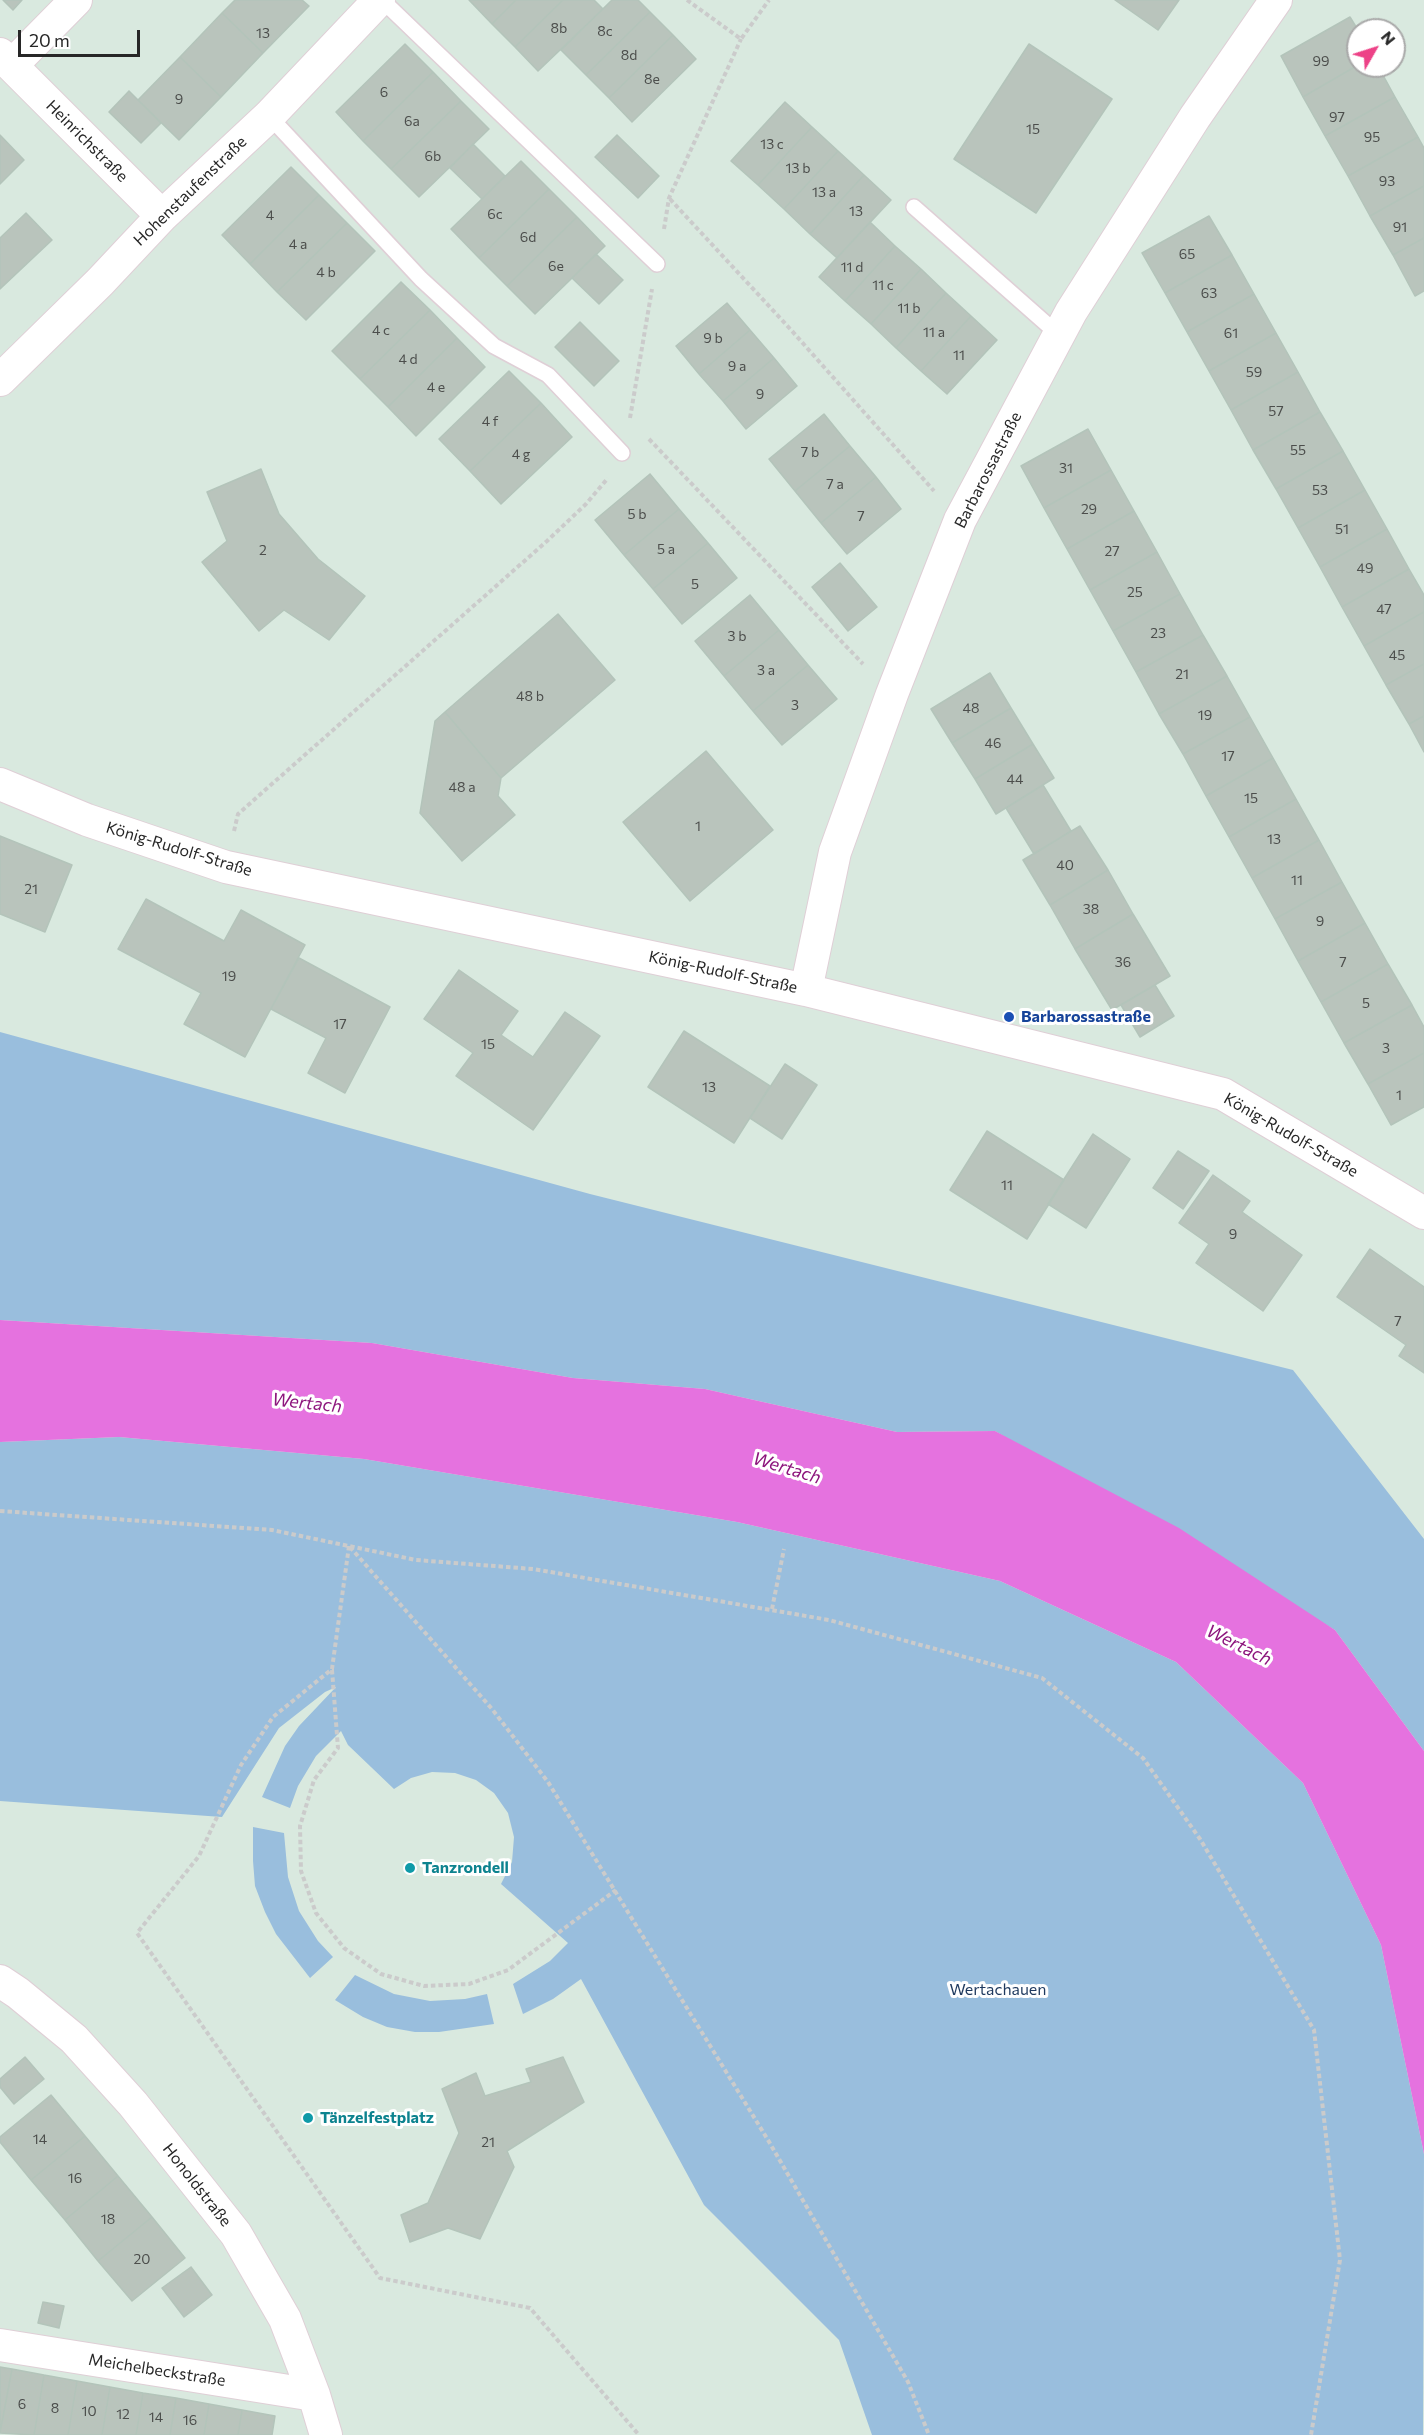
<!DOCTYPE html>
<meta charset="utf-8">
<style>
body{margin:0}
#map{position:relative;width:1424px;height:2435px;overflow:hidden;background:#d9e9df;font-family:Commissioner,sans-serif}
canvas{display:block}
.north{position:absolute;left:1346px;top:18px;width:60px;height:60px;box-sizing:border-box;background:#fff;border:2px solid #a9a9a9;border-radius:50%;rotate:51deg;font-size:16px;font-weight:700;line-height:24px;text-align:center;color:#272727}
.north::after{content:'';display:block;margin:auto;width:21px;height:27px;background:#ed4287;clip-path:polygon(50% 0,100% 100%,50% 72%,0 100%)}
.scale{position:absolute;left:18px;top:30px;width:122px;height:27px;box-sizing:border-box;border:3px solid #272727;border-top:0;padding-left:8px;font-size:18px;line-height:21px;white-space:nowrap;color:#272727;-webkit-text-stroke:4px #fff;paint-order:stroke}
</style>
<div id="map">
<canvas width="1424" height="2435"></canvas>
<div class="north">N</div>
<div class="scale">20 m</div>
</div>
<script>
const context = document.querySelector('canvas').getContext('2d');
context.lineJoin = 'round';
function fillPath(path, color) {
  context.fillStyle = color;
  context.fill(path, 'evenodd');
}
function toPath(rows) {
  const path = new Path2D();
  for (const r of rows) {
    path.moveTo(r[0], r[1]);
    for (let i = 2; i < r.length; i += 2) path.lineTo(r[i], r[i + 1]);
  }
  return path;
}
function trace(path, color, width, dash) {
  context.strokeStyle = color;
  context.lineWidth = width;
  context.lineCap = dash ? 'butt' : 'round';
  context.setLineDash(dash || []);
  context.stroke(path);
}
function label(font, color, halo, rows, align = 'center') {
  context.font = font + ' Commissioner,sans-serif';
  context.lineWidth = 6;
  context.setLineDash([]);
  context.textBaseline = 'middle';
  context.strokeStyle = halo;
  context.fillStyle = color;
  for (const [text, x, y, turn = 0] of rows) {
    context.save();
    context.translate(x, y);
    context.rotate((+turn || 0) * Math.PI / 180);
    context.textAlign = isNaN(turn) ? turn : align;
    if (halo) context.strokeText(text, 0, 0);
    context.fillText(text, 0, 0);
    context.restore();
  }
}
fillPath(toPath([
 [0,1032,590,1194,1293,1370,1424,1539,1424,1751,1335,1630,995,1431,897,1432,705,1389,573,1378,372,1343,0,1320],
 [119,1437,364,1459,737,1522,1000,1581,1176,1662,1303,1783,1381,1945,1424,2154,1423,2435,872,2435,839,2340,704,2205,581,1979,553,1999,523,2014,513,1984,550,1961,568,1943,501,1884,512,1862,514,1837,508,1813,494,1793,476,1780,455,1773,432,1772,411,1778,394,1789,348,1745,341,1731,316,1756,298,1786,290,1808,262,1797,285,1746,299,1726,336,1687,325,1692,279,1728,222,1817,0,1801,0,1442],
 [253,1827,284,1833,288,1877,299,1911,318,1941,333,1957,310,1978,276,1934,265,1912,255,1886,253,1861],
 [355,1975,394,1994,430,2001,465,1999,487,1994,494,2024,439,2032,415,2032,387,2027,363,2017,335,2000]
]), '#99bedd');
fillPath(toPath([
 [0,1320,372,1343,573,1378,705,1389,897,1432,995,1431,1179,1528,1335,1630,1424,1751,1424,2154,1381,1945,1303,1783,1176,1662,1000,1581,737,1522,364,1459,119,1437,0,1442]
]), '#e572df');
const building = toPath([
 [3,0,22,0,13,10,3,0],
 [235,0,302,0,309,6,263,53,222,13,235,0],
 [469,0,516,0,492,24,469,0],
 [516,0,563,0,515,47,492,24,516,0],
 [563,0,594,0,603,9,538,71,515,47,563,0],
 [612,0,638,0,650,12,586,75,561,50,612,0],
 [1115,0,1179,0,1158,30,1115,0],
 [650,12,673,35,609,98,586,75,650,12],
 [222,13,263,53,221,97,180,57,222,13],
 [1350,17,1358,30,1358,65,1303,97,1281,56,1350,17],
 [673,35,696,59,632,122,609,98,673,35],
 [405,44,433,72,363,141,336,112,405,44],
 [1029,44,1112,99,1036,213,954,159,1029,44],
 [180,57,221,97,179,140,138,100,180,57],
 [1358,65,1378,66,1395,97,1325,136,1303,97,1358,65],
 [433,72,461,101,391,169,363,141,433,72],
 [129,91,161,123,141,143,109,112,129,91],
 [1395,97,1418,137,1348,176,1325,136,1395,97],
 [461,101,489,129,419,197,391,169,461,101],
 [785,102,812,127,758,185,731,161,785,102],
 [812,127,838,151,784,209,758,185,812,127],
 [0,135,24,160,0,184,0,135],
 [617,135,659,176,638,198,595,157,617,135],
 [1418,137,1424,148,1424,186,1370,216,1348,176,1418,137],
 [473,144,505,176,482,199,450,168,473,144],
 [838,151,864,175,810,234,784,209,838,151],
 [521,161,549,189,479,258,451,229,521,161],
 [291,167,319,195,250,264,222,235,291,167],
 [864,175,891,200,837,258,810,234,864,175],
 [1424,186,1424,238,1393,255,1370,216,1424,186],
 [549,189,577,217,507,286,479,258,549,189],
 [319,195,347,223,277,292,250,264,319,195],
 [26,213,52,240,0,289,0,238,26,213],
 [1209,216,1232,255,1165,293,1142,253,1209,216],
 [577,217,605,246,535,314,507,286,577,217],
 [870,222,895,246,845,301,819,277,870,222],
 [347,223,375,251,306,320,277,292,347,223],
 [1424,238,1424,291,1415,296,1393,255,1424,238],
 [895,246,921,269,871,324,845,301,895,246],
 [596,254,623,280,599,304,572,278,596,254],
 [1232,255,1254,294,1187,332,1165,293,1232,255],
 [921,269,946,293,896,348,871,324,921,269],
 [401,282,430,310,360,379,332,351,401,282],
 [946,293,971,316,921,371,896,348,946,293],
 [1254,294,1276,333,1209,371,1187,332,1254,294],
 [727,303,750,330,699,374,676,346,727,303],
 [430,310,457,338,388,407,360,379,430,310],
 [971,316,997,340,947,394,921,371,971,316],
 [580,322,619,361,594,386,555,347,580,322],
 [750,330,774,358,723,401,699,374,750,330],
 [1276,333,1298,372,1231,410,1209,371,1276,333],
 [457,338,485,367,416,436,388,407,457,338],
 [774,358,797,386,746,429,723,401,774,358],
 [509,371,541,403,470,471,439,439,509,371],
 [1298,372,1320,412,1253,450,1231,410,1298,372],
 [541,403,572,437,501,504,470,471,541,403],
 [1320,412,1343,451,1276,489,1253,450,1320,412],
 [824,414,850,446,795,491,769,459,824,414],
 [1088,429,1111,470,1044,508,1021,466,1088,429],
 [850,446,876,477,821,523,795,491,850,446],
 [1343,451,1365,490,1298,528,1276,489,1343,451],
 [261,469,279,514,318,559,365,596,329,640,284,610,259,631,202,562,227,541,207,492,261,469],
 [1111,470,1134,511,1067,549,1044,508,1111,470],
 [650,474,679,509,624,555,595,520,650,474],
 [876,477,901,509,847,554,821,523,876,477],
 [1365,490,1387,529,1320,567,1298,528,1365,490],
 [679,509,708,543,653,589,624,555,679,509],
 [1134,511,1157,552,1090,590,1067,549,1134,511],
 [1387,529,1409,569,1342,607,1320,567,1387,529],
 [708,543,737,578,682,624,653,589,708,543],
 [1157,552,1180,594,1113,631,1090,590,1157,552],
 [840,563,877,607,848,631,812,587,840,563],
 [1409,569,1424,595,1424,612,1364,646,1342,607,1409,569],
 [1180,594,1203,635,1136,672,1113,631,1180,594],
 [750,595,779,630,724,676,695,641,750,595],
 [1424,612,1424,664,1386,685,1364,646,1424,612],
 [558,614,615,680,501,778,445,712,558,614],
 [779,630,808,665,753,711,724,676,779,630],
 [1203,635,1227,676,1159,714,1136,672,1203,635],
 [1424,664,1424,716,1409,724,1386,685,1424,664],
 [808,665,837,699,782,745,753,711,808,665],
 [990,673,1011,708,952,743,931,709,990,673],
 [1227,676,1250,717,1183,754,1159,714,1227,676],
 [1011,708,1033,744,975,779,952,743,1011,708],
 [445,712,501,778,498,796,515,815,462,861,420,813,435,721,445,712],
 [1424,716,1424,752,1409,724,1424,716],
 [1250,717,1273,758,1206,796,1183,754,1250,717],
 [1033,744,1054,778,996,814,975,779,1033,744],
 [706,751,773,830,690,901,623,822,706,751],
 [1273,758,1296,799,1229,837,1206,796,1273,758],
 [1043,785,1071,831,1034,854,1006,808,1043,785],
 [1296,799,1319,840,1252,878,1229,837,1296,799],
 [1080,826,1108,870,1050,905,1023,860,1080,826],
 [0,836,72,865,45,932,0,914,0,836],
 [1319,840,1342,882,1275,919,1252,878,1319,840],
 [1108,870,1133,914,1075,949,1050,905,1108,870],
 [1342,882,1365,923,1298,961,1275,919,1342,882],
 [146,899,224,941,241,910,305,945,245,1057,184,1024,201,993,118,949,146,899],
 [1133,914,1170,976,1112,1010,1075,949,1133,914],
 [1365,923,1388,964,1321,1002,1298,961,1365,923],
 [299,958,390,1007,345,1093,308,1073,326,1038,271,1009,299,958],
 [1388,964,1412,1005,1344,1043,1321,1002,1388,964],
 [459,970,518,1011,501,1035,533,1057,565,1012,600,1036,533,1130,456,1076,473,1053,424,1019,459,970],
 [1155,985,1174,1016,1140,1037,1121,1005,1155,985],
 [1412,1005,1424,1027,1424,1053,1368,1084,1344,1043,1412,1005],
 [684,1031,770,1086,734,1143,648,1087,684,1031],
 [1424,1053,1424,1107,1391,1125,1368,1084,1424,1053],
 [785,1064,817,1085,782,1139,750,1118,785,1064],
 [987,1131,1064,1180,1027,1239,950,1190,987,1131],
 [1093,1134,1130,1159,1086,1228,1048,1204,1093,1134],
 [1178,1151,1209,1171,1183,1209,1153,1188,1178,1151],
 [1213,1175,1250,1201,1242,1212,1302,1255,1263,1311,1196,1263,1209,1244,1179,1223,1213,1175],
 [1370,1249,1424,1287,1424,1373,1399,1356,1406,1345,1337,1297,1370,1249],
 [25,2057,44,2079,14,2104,0,2087,0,2079,25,2057],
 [563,2057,584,2102,507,2151,514,2167,480,2239,448,2228,410,2242,401,2215,428,2203,459,2133,442,2089,476,2073,485,2096,531,2082,526,2069,563,2057],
 [51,2095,85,2136,31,2180,0,2142,0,2137,51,2095],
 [85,2136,118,2176,65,2220,31,2180,85,2136],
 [118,2176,152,2217,98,2261,65,2220,118,2176],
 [152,2217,185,2258,132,2301,98,2261,152,2217],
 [191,2267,212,2295,184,2317,162,2288,191,2267],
 [43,2302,64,2306,59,2328,38,2323,43,2302],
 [0,2367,12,2369,0,2433,0,2367],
 [12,2369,44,2375,34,2435,0,2433,12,2369],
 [44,2375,77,2381,68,2435,34,2435,44,2375],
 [77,2381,110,2387,102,2435,68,2435,77,2381],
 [110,2387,143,2393,136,2435,102,2435,110,2387],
 [143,2393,176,2398,170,2435,136,2435,143,2393],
 [176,2398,209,2404,204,2435,170,2435,176,2398],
 [209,2404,242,2410,238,2435,204,2435,209,2404],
 [242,2410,275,2416,272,2435,238,2435,242,2410]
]);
fillPath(building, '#b9c4bc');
trace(building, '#b3c4ba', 1.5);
const lane = toPath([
 [382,0,657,264],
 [269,116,421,279,494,346,548,375,622,453],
 [914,207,1059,335]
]);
const street = toPath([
 [0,54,162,216],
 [12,65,76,0],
 [0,380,100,282,162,216,269,116,379,0],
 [0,784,87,820,226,867,806,990,1223,1094,1424,1213],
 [806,990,835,852,892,694,960,520,1071,312,1195,117,1276,0],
 [0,1981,18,1993,74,2039,133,2104,236,2234,285,2319,314,2395,326,2435],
 [0,2345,314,2395]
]);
trace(lane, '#dfcfd6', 18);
trace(street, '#dfcfd6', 34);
trace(toPath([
 [687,0,741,39,769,0],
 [670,199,792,331,934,491],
 [664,229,669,198,741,39],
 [630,418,652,289],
 [649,439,863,664],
 [234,831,238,814,547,541,586,504,608,478],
 [0,1511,272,1530,416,1560,533,1569,829,1620,1042,1678,1143,1758,1200,1839,1314,2030,1340,2260,1311,2435],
 [349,1546,332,1669,273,1717,241,1765,199,1856,137,1933,380,2278,530,2308,639,2435],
 [350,1547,492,1709,548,1782,768,2140,908,2382,929,2435],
 [772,1609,784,1549],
 [332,1670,338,1748,314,1780,300,1826,301,1871,316,1913,344,1948,381,1974,424,1986,469,1984,508,1970,616,1890]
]), '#cbcbcb', 4, [4.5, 3]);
trace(lane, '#fff', 15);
trace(street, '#fff', 32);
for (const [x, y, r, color] of [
 [1009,1017,6,"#1a4fb4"],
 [410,1868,6,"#0f9aa8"],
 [308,2118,6,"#0f9aa8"]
]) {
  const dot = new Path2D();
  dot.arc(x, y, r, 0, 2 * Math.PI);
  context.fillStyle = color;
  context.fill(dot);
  trace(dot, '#fff', 2);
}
label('14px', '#4c4e4c', null, [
 ["8b",559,28],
 ["8c",605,31],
 ["13",263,33],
 ["8d",629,55],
 ["99",1321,61],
 ["8e",652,79],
 ["6",384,92],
 ["9",179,99],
 ["97",1337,117],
 ["6a",412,121],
 ["15",1033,129],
 ["95",1372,137],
 ["13 c",772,144],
 ["6b",433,156],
 ["13 b",798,168],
 ["93",1387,181],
 ["13 a",824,192],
 ["13",856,211],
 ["6c",495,214],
 ["4",270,215],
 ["91",1400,227],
 ["6d",528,237],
 ["4 a",298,244],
 ["65",1187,254],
 ["6e",556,266],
 ["11 d",852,267],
 ["4 b",326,272],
 ["11 c",883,285],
 ["63",1209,293],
 ["11 b",909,308],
 ["4 c",381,330],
 ["11 a",934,332],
 ["61",1231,333],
 ["9 b",713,338],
 ["11",959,355],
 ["4 d",408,359],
 ["9 a",737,366],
 ["59",1254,372],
 ["4 e",436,387],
 ["9",760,394],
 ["57",1276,411],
 ["4 f",490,421],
 ["55",1298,450],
 ["7 b",810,452],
 ["4 g",521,454],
 ["31",1066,468],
 ["7 a",835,484],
 ["53",1320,490],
 ["29",1089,509],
 ["5 b",637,514],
 ["7",861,516],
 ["51",1342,529],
 ["5 a",666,549],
 ["2",263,550],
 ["27",1112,551],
 ["49",1365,568],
 ["5",695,584],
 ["25",1135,592],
 ["47",1384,609],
 ["23",1158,633],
 ["3 b",737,636],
 ["45",1397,655],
 ["3 a",766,670],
 ["21",1182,674],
 ["48 b",530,696],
 ["3",795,705],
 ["48",971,708],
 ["19",1205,715],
 ["46",993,743],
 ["17",1228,756],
 ["44",1015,779],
 ["48 a",462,787],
 ["15",1251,798],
 ["1",698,826],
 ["13",1274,839],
 ["40",1065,865],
 ["11",1297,880],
 ["21",31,889],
 ["38",1091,909],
 ["9",1320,921],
 ["36",1123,962],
 ["7",1343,962],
 ["19",229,976],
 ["5",1366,1003],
 ["17",340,1024],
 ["15",488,1044],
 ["3",1386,1048],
 ["13",709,1087],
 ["1",1399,1095],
 ["11",1007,1185],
 ["9",1233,1234],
 ["7",1398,1321],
 ["14",40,2139],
 ["21",488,2142],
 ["16",75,2178],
 ["18",108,2219],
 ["20",142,2259],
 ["6",22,2404],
 ["8",55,2408],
 ["10",89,2411],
 ["12",123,2414],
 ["14",156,2417],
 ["16",190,2420]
]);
label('16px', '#272727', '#fff', [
 ["Heinrichstraße",87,141,45],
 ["Hohenstaufenstraße",190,191,-44],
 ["Barbarossastraße",988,470,-63],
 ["König-Rudolf-Straße",179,849,17],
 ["König-Rudolf-Straße",723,972,12],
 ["König-Rudolf-Straße",1291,1135,30],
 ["Honoldstraße",197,2185,52],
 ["Meichelbeckstraße",157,2370,9]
]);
label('bold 16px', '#164399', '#fff', [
 ["Barbarossastraße",1021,1017]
], 'left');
label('bold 16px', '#0d838f', '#fff', [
 ["Tanzrondell",422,1868],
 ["Tänzelfestplatz",320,2118]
], 'left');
label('16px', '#1e395e', '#fff', [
 ["Wertachauen",998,1990]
]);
label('italic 18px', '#8d167d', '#fff', [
 ["Wertach",307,1403,6],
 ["Wertach",787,1468,17],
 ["Wertach",1239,1645,26]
]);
</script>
